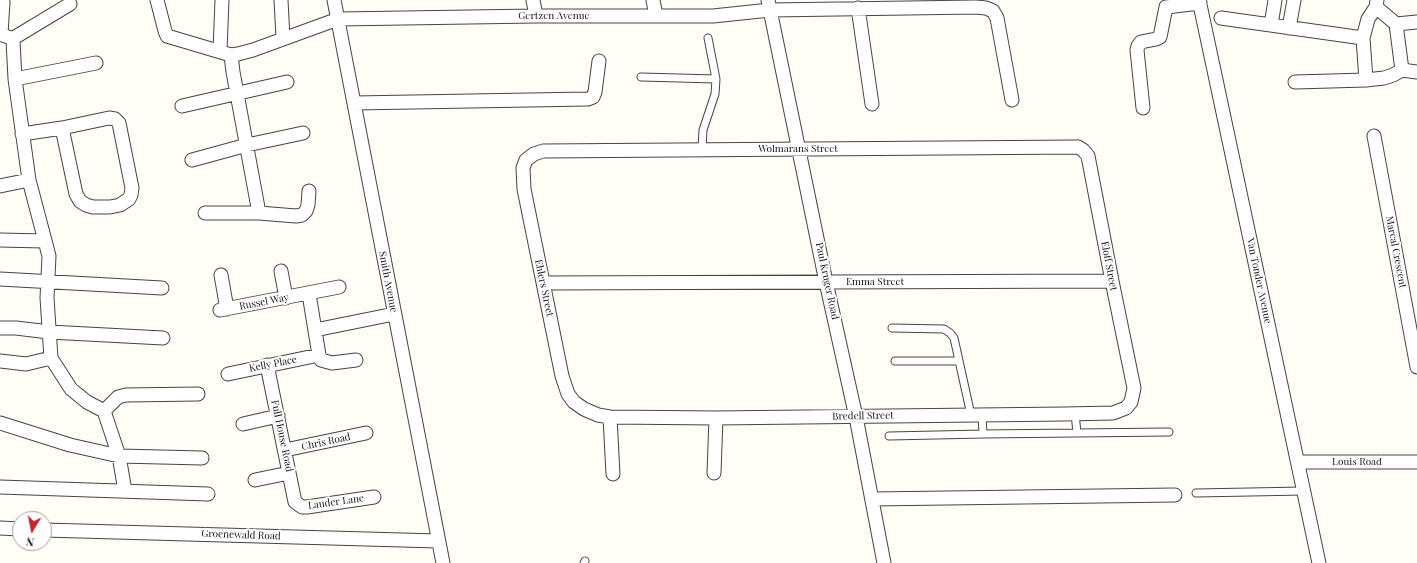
<!DOCTYPE html>
<style>
body{margin:0}
#map{position:relative;width:1417px;height:563px;overflow:hidden;background:#fffdf5;font-family:"Playfair Display",serif}
canvas{display:block}
.north{position:absolute;left:12px;top:511px;width:40px;height:40px;box-sizing:border-box;background:#fff;border:1px solid #a0a0a0;border-radius:50%;rotate:190deg;font-size:11px;font-weight:700;line-height:16px;text-align:center;color:#111}
.north::after{content:'';display:block;margin:auto;width:14px;height:18px;background:#c4262e;clip-path:polygon(50% 0,100% 100%,50% 72%,0 100%)}
</style>
<div id="map">
<canvas width="1417" height="563"></canvas>
<div class="north">N</div>
</div>
<script>
const context = document.querySelector('canvas').getContext('2d');
context.lineJoin = 'round';
function toPath(rows) {
  const path = new Path2D();
  for (const r of rows) {
    path.moveTo(r[0], r[1]);
    for (let i = 2; i < r.length; i += 2) path.lineTo(r[i], r[i + 1]);
  }
  return path;
}
function trace(path, color, width, dash) {
  context.strokeStyle = color;
  context.lineWidth = width;
  context.lineCap = dash ? 'butt' : 'round';
  context.setLineDash(dash || []);
  context.stroke(path);
}
function label(font, color, halo, rows, align = 'center') {
  context.font = font + ' "Playfair Display",serif';
  context.lineWidth = 4;
  context.setLineDash([]);
  context.textBaseline = 'middle';
  context.strokeStyle = halo;
  context.fillStyle = color;
  for (const [text, x, y, turn = 0] of rows) {
    context.save();
    context.translate(x, y);
    context.rotate((+turn || 0) * Math.PI / 180);
    context.textAlign = isNaN(turn) ? turn : align;
    if (halo) context.strokeText(text, 0, 0);
    context.fillText(text, 0, 0);
    context.restore();
  }
}
const lane = toPath([
 [641,77,716,79],
 [702,149,703,130,715,94,716,79,708,38],
 [892,328,944,329,950,333,954,338,971,415],
 [895,361,959,361],
 [1075,413,1077,433],
 [983,434,1169,432],
 [889,436,983,434,982,415],
 [1196,493,1304,491],
 [584,563,585,561]
]);
const street = toPath([
 [157,0,165,31,167,36,231,55,238,54,253,50,338,19,536,16,713,16,770,10,976,7,986,8,993,11,997,18,1012,100],
 [281,0,283,38],
 [334,0,443,563],
 [533,0,536,16],
 [653,0,656,16],
 [768,0,826,282,856,417,884,563],
 [1199,0,1319,563],
 [1376,7,1396,24,1402,70],
 [858,8,872,104],
 [1221,18,1363,38],
 [1396,24,1417,22],
 [1271,25,1275,0],
 [1289,28,1294,0],
 [0,34,11,38,13,41,15,79,29,180,49,256,47,298,51,358,71,389,87,402,104,411,119,456,125,491],
 [1,34,3,2],
 [12,39,70,4],
 [220,51,222,0],
 [231,55,233,72,259,213],
 [15,79,96,63],
 [1366,80,1363,38,1368,19,1376,7,1377,0],
 [1295,82,1366,80,1384,78,1393,75,1402,70,1417,72],
 [354,103,588,99,593,97,595,92,599,61],
 [182,106,287,82],
 [1143,108,1137,50,1138,46,1141,42,1156,39,1160,37,1166,7,1200,3],
 [22,134,62,128,109,118,115,119,119,123,132,188,131,195,129,199,120,205,110,207,93,207,86,205,80,201,76,194,62,128],
 [1374,136,1417,367],
 [1078,147,1083,150,1088,156,1112,281,1134,388,1131,402,1126,408,1113,413,1065,414,716,418,610,417,598,415,584,409,574,402,568,394,562,376,524,189,523,168,526,160,534,154,543,151,1078,147],
 [192,160,247,145,303,133],
 [0,186,29,180],
 [205,213,259,213,296,216,302,215,306,211,308,205,309,191],
 [0,240,44,241],
 [281,271,286,298],
 [221,275,227,309],
 [0,279,162,288],
 [543,283,1112,281],
 [309,294,319,355,321,360,332,363,356,360],
 [220,310,339,287],
 [0,328,16,328,49,332,163,338],
 [315,330,394,314],
 [0,361,26,364,51,358],
 [267,365,295,502,302,507,307,507,374,497],
 [228,374,319,355],
 [104,411,118,397,126,395,198,394],
 [610,417,613,474],
 [0,423,70,445,119,456,202,458],
 [243,424,278,416],
 [285,450,366,433],
 [1298,462,1417,462],
 [714,473,716,418],
 [255,480,289,473],
 [0,487,208,494],
 [872,499,1175,495],
 [0,528,20,529],
 [44,530,438,541]
]);
trace(lane, '#444', 9);
trace(street, '#444', 15);
trace(lane, '#fff', 7);
trace(street, '#fff', 13);
label('10px', '#111', '#fff', [
 ["Gertzen Avenue",554,16],
 ["Wolmarans Street",798,149],
 ["Marcal Crescent",1396,252,79],
 ["Eloff Street",1109,266,79],
 ["Paul Kruger Road",827,281,78],
 ["Van Tonder Avenue",1259,281,78],
 ["Smith Avenue",388,282,79],
 ["Emma Street",875,282],
 ["Ehlers Street",544,288,78],
 ["Russel Way",264,302,-11],
 ["Kelly Place",273,364,-11],
 ["Bredell Street",863,416,-1],
 ["Full House Road",282,436,78],
 ["Chris Road",326,442,-12],
 ["Louis Road",1357,462],
 ["Lauder Lane",336,502,-8],
 ["Groenewald Road",241,535,2]
]);
</script>
